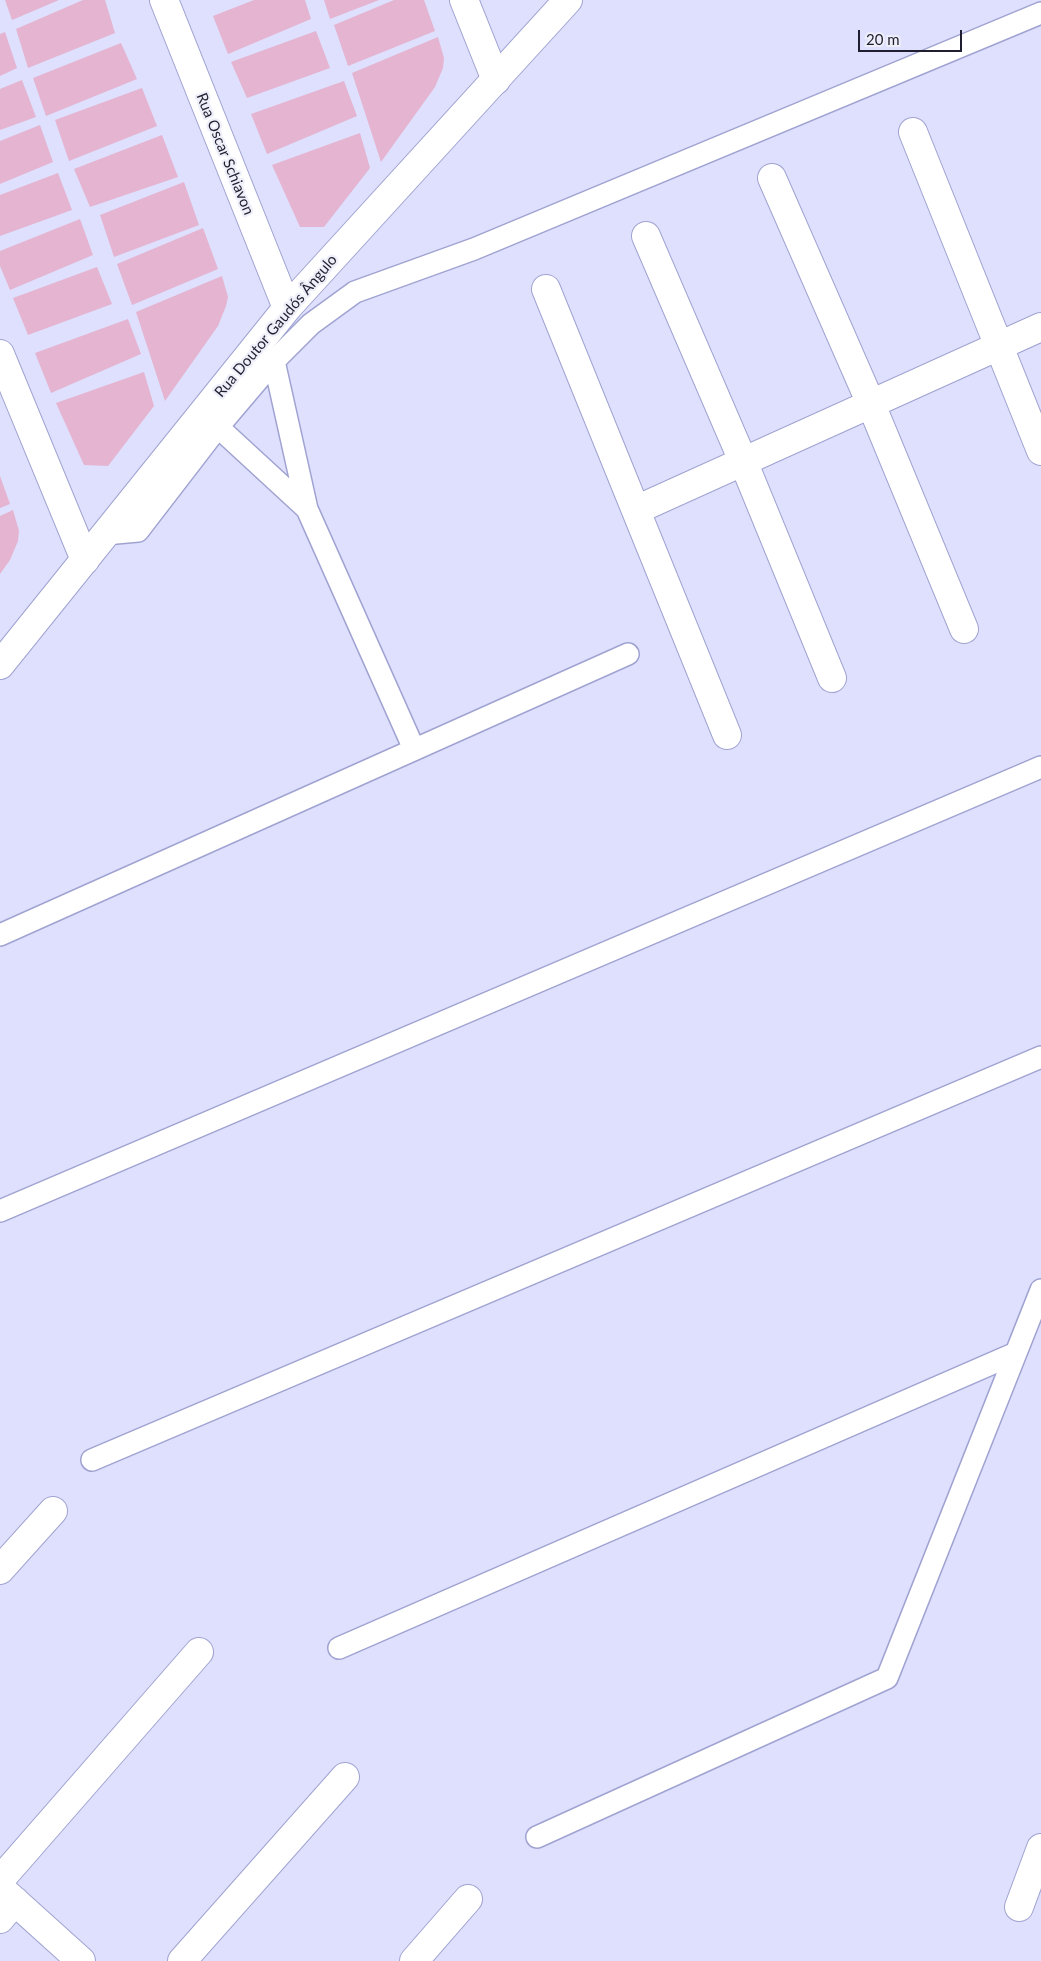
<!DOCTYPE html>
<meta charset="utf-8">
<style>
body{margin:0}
#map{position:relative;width:1041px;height:1961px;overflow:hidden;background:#dee0fd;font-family:Lato,sans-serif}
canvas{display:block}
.scale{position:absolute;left:858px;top:30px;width:104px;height:22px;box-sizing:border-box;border:2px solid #1f1f31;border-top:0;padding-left:6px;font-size:15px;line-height:18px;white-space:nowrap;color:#1f1f31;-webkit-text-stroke:4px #eeeff9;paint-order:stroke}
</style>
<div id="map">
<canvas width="1041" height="1961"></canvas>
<div class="scale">20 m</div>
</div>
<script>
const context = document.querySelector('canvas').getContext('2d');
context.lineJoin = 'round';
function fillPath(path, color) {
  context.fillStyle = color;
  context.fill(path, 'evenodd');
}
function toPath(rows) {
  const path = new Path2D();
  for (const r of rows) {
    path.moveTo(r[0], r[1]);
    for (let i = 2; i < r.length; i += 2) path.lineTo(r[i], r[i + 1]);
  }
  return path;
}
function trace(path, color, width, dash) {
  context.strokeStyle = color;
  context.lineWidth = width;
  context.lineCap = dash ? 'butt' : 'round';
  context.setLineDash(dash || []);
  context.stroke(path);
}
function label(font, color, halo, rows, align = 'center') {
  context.font = font + ' Lato,sans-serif';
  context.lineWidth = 4.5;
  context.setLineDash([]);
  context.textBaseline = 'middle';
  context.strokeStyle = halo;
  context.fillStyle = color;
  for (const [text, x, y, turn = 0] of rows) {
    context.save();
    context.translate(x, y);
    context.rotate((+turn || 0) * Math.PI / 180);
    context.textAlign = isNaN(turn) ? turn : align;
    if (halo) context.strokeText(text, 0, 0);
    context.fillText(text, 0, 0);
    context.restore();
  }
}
fillPath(toPath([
 [5,0,59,0,12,20],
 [83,0,105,0,115,33,28,68,16,29],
 [254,0,305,0,311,19,228,54,213,16],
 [324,0,379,0,330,19],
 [394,0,424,0,435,31,348,66,334,25],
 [316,31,330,68,247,98,231,62],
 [5,32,17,68,0,76,0,34],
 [438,37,444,58,443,68,435,87,381,162,352,73],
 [121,43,137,79,46,116,33,78],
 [22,80,36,117,0,130,0,89],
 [344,81,357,116,267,154,251,114],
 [142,88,157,126,69,161,55,120],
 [40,125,53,162,0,184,0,141],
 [360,133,370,168,324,227,300,227,272,165],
 [162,135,178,177,90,207,74,169],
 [58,173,72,210,0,236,0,195],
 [184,182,199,225,114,257,100,215],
 [80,219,93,255,10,290,0,266,0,251],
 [203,228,218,269,132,305,117,264],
 [97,267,112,304,28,335,13,298],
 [222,276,228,297,226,306,218,326,165,401,136,312],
 [128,319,141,354,51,393,35,353],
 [144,372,154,406,108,466,84,465,56,403],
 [0,476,10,504,0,508],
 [13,510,19,531,18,541,10,560,0,574,0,516]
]), '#e4b4d1');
const service = toPath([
 [274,361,307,509,414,749],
 [218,427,307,509],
 [105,534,138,531,218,427,274,361,311,324,355,292,474,249,1041,13],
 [0,935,628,654],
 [0,1211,1041,767],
 [92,1460,1041,1057],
 [339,1648,1016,1353],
 [537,1837,887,1678,1041,1290]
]);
const minor = toPath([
 [164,0,287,308],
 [464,0,496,80],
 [913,132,1041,451],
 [772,178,871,404,964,629],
 [646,236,743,461,832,678],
 [546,289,727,735],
 [0,354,85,560],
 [636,510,1041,327],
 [0,1570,53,1511],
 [0,1880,199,1652],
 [0,1888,81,1961],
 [1019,1907,1041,1848],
 [0,1919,15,1901],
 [182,1961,345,1777],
 [414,1961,468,1899]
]);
const tertiary = toPath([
 [0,665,287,308,568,0]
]);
trace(service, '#a0a3d1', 24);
trace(minor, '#a0a3d1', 30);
trace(tertiary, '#a0a3d1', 30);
trace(service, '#fff', 21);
trace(minor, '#fff', 28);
trace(tertiary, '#fff', 28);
label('15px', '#1f1f31', '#eeeff9', [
 ["Rua Oscar Schiavon",225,154,68],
 ["Rua Doutor Gaudós Ângulo",276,326,-50]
]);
</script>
